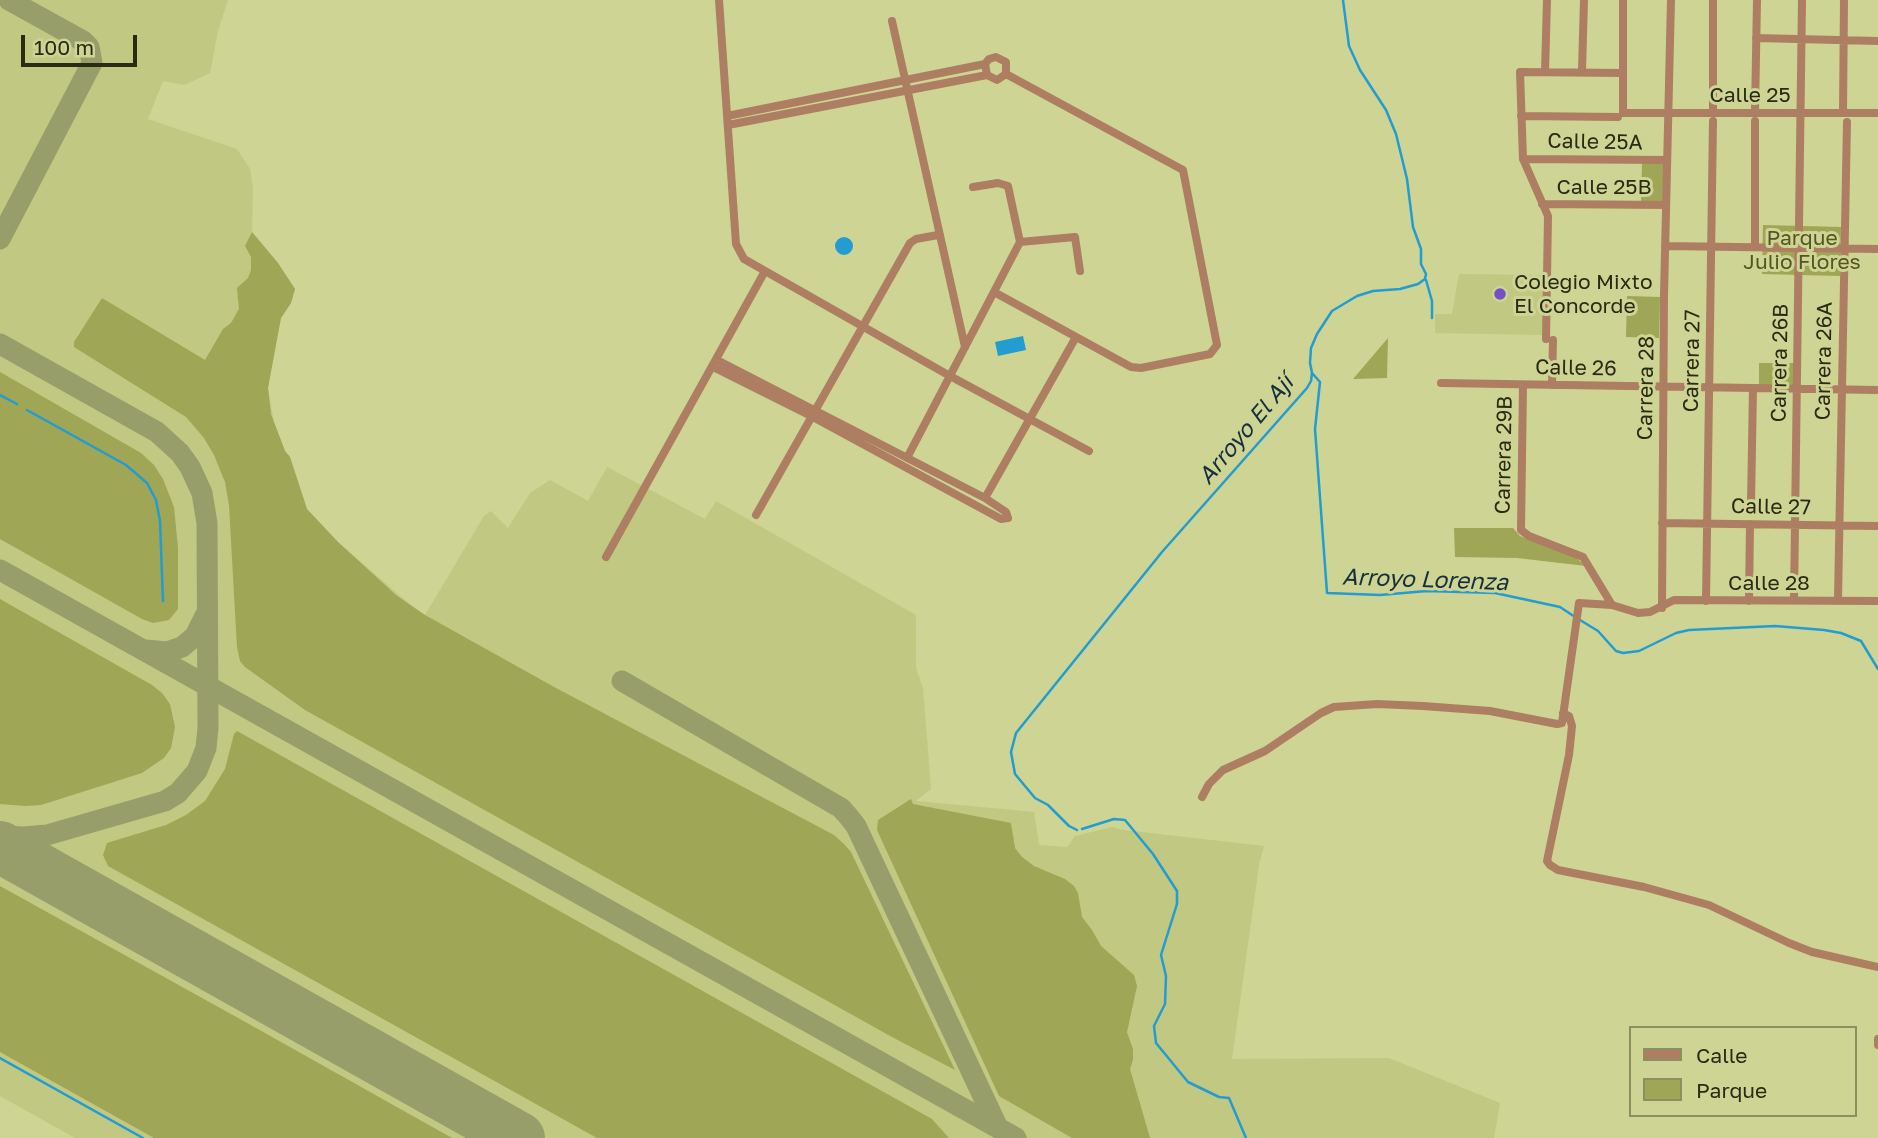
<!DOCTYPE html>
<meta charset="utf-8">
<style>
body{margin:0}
#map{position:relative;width:1878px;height:1138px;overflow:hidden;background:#cdd494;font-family:"Golos Text",sans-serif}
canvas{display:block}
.legend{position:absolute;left:1629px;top:1026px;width:228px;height:91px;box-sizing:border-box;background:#cdd494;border:2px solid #8b9060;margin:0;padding:9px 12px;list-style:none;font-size:21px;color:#292b12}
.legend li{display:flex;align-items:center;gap:14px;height:35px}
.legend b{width:35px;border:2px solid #8b9060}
.scale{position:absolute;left:21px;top:35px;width:116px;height:32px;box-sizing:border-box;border:4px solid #292b12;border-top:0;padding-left:9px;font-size:21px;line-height:24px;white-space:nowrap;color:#292b12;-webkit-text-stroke:5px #cdd494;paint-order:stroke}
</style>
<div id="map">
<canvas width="1878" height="1138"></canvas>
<ul class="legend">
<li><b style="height:9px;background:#ad7e61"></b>Calle</li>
<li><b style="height:19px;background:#9fa655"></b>Parque</li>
</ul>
<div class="scale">100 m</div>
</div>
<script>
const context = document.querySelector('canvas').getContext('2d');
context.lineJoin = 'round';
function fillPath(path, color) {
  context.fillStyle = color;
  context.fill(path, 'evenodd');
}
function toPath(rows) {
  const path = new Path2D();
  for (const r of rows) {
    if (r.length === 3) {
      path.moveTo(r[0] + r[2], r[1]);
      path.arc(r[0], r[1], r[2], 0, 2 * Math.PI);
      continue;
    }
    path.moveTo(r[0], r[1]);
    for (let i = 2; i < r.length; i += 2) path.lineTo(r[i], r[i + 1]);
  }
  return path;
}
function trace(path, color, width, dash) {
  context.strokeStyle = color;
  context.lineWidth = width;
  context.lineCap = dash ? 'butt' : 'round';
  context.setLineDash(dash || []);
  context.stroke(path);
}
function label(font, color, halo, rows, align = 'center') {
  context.font = font + ' "Golos Text",sans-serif';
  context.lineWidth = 6;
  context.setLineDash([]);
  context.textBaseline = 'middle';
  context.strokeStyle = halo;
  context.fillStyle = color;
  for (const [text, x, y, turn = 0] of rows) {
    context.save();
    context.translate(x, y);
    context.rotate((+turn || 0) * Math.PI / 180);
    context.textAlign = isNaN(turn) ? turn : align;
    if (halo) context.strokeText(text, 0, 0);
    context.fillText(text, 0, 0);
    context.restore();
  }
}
fillPath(toPath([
 [0,0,228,0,218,31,210,73,184,85,163,81,148,119,237,149,250,169,253,187,252,232,278,263,295,289,291,303,281,318,271,365,268,388,274,422,285,451,290,457,307,509,338,542,413,607,425,615,484,516,491,511,508,528,530,493,550,480,588,501,607,467,705,519,716,501,916,615,916,668,923,688,931,789,916,801,1034,812,1039,845,1067,847,1075,836,1112,827,1124,830,1264,846,1259,865,1232,1059,1389,1058,1500,1103,1494,1138,75,1138,0,1096],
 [1459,274,1544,275,1544,335,1435,333,1435,314,1452,314]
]), '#c1c881');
fillPath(toPath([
 [1642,163,1666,163,1664,203,1641,203],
 [1763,225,1841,227,1840,276,1762,274],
 [252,232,278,263,295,289,291,303,281,318,268,388,271,414,285,451,290,457,307,509,338,542,396,595,425,615,556,688,834,835,844,844,851,852,955,1070,892,1037,305,710,245,667,240,661,237,647,229,505,225,482,214,455,204,438,186,417,74,347,74,342,102,298,205,360,223,329,231,323,239,309,237,288,248,278,251,270,251,257,245,246],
 [1627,296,1660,297,1659,338,1626,337],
 [1388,338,1387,378,1353,379],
 [1759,363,1795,363,1795,386,1759,386],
 [0,372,141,453,154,465,163,479,174,507,178,548,178,609,169,620,153,623,142,619,0,539],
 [1454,528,1513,528,1520,536,1575,557,1586,566,1517,558,1455,557],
 [0,599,152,685,162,693,170,704,175,727,171,748,164,758,142,773,41,805,26,806,0,804],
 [237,731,932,1119,949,1138,597,1138,108,866,103,855,107,843,166,825,186,815,205,801,225,769,234,734],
 [911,799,913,804,1011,823,1015,848,1022,857,1034,866,1065,879,1074,886,1078,893,1082,917,1092,930,1101,946,1134,975,1137,986,1127,1032,1133,1049,1133,1060,1130,1069,1150,1138,1072,1138,999,1096,877,830,878,820],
 [0,886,240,1019,452,1138,154,1138,0,1052]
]), '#9fa655');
fillPath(toPath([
 [844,246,9],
 [1023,336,1026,350,998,356,995,342]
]), '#239cd1');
trace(toPath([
 [1426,280,1432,301,1432,318],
 [1312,373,1320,382,1315,429,1327,593,1380,595,1427,591,1495,593,1560,607,1575,617],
 [0,395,17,404],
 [27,410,126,465,147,483,156,500,160,521,163,601],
 [1580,620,1598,631,1616,651,1623,653,1639,651,1676,633,1689,630,1775,626,1824,630,1841,633,1861,641,1878,669],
 [1082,829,1114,819,1125,820,1153,854,1177,891,1177,904,1161,955,1166,976,1165,1004,1154,1026,1156,1043,1188,1082,1219,1097,1229,1098,1246,1138],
 [1077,830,1069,826,1048,805,1035,798,1015,774,1011,752,1016,733,1162,552,1307,388,1311,381,1312,373,1310,363,1311,348,1317,334,1332,311,1357,296,1373,291,1400,289,1418,284,1425,279,1426,274,1421,264,1421,249,1413,227,1407,179,1396,134,1386,110,1360,70,1349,46,1343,0],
 [0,1058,143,1138]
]), '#239cd1', 2.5);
trace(toPath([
 [0,239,92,63,89,47,83,41,9,0],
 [0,344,157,432,180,453,190,467,202,493,207,523,208,728,206,748,197,771,178,793,165,801,47,835,23,837,0,836],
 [0,570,1016,1138],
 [146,650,167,652,182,647,195,636,205,616],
 [622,681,841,808,849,817,856,826,998,1128]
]), '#989e6a', 21);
trace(toPath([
 [0,847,519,1138]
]), '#989e6a', 52);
trace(toPath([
 [719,0,736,244,744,259,950,376,1089,451],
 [1623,0,1623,113,1878,113],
 [892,21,965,347],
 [1756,38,1878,41],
 [1582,71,1584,0],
 [1545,72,1547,0],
 [1713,112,1713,0],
 [1755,112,1757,0],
 [1843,113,1844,0],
 [727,116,985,64],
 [1521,116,1618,117],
 [728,125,987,75,997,80,1006,74,1006,62,996,57,989,59,985,64,987,75],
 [1523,159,1667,160],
 [1542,204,1666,205],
 [1020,242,1075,237,1080,271],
 [1665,246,1878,249],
 [1755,247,1755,121],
 [994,292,1131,367,1141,368,1210,354,1217,345,1183,170,1006,74],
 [1546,339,1548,216,1523,159,1520,72,1623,73],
 [717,360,985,498,1006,512,1008,518],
 [713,367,811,416,1001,519,1008,518],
 [1441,383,1878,390],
 [1523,385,1521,530,1529,536,1583,557,1612,605],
 [1552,385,1553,340],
 [908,456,1020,242,1008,186,998,183,973,187],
 [985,498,1076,337],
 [1751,504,1753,388],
 [756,515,910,243,916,239,938,235],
 [1662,523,1878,526],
 [606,557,765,271],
 [1794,600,1802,0],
 [1838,600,1847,122],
 [1706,601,1713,121],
 [1749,601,1750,524],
 [1662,608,1664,295,1671,0],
 [1563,713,1569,716,1572,726,1569,755,1547,861,1550,865,1558,870,1644,887,1709,905,1789,943,1812,952,1878,967],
 [1202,797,1209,784,1223,770,1265,751,1321,713,1334,707,1377,704,1423,706,1490,711,1557,724,1562,723,1579,603,1612,605,1638,613,1650,612,1674,600,1878,601],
 [1878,1039,1878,1045]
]), '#ad7e61', 8);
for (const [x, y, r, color] of [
 [1500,294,7,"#744fc8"]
]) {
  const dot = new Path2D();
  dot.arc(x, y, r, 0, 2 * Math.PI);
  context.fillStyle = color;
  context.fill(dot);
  trace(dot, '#cdd494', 2.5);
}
label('21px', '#292b12', '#cdd494', [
 ["Calle 25",1750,95],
 ["Calle 25A",1595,142,1],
 ["Calle 25B",1604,187],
 ["Carrera 27",1692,361,-89],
 ["Carrera 26A",1824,361,-89],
 ["Carrera 26B",1780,363,-89],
 ["Calle 26",1576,368,1],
 ["Carrera 28",1646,388,-89],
 ["Carrera 29B",1504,455,-89],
 ["Calle 27",1771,507,1],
 ["Calle 28",1769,583]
]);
label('21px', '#525621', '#cdd494', [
 ["Parque",1802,238],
 ["Julio Flores",1802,262]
]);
label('21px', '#292b12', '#cdd494', [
 ["Colegio Mixto",1514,282],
 ["El Concorde",1514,306]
], 'left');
label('italic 23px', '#172f3c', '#cdd494', [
 ["Arroyo El Ají",1246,430,-50],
 ["Arroyo Lorenza",1425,580,2]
]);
</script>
